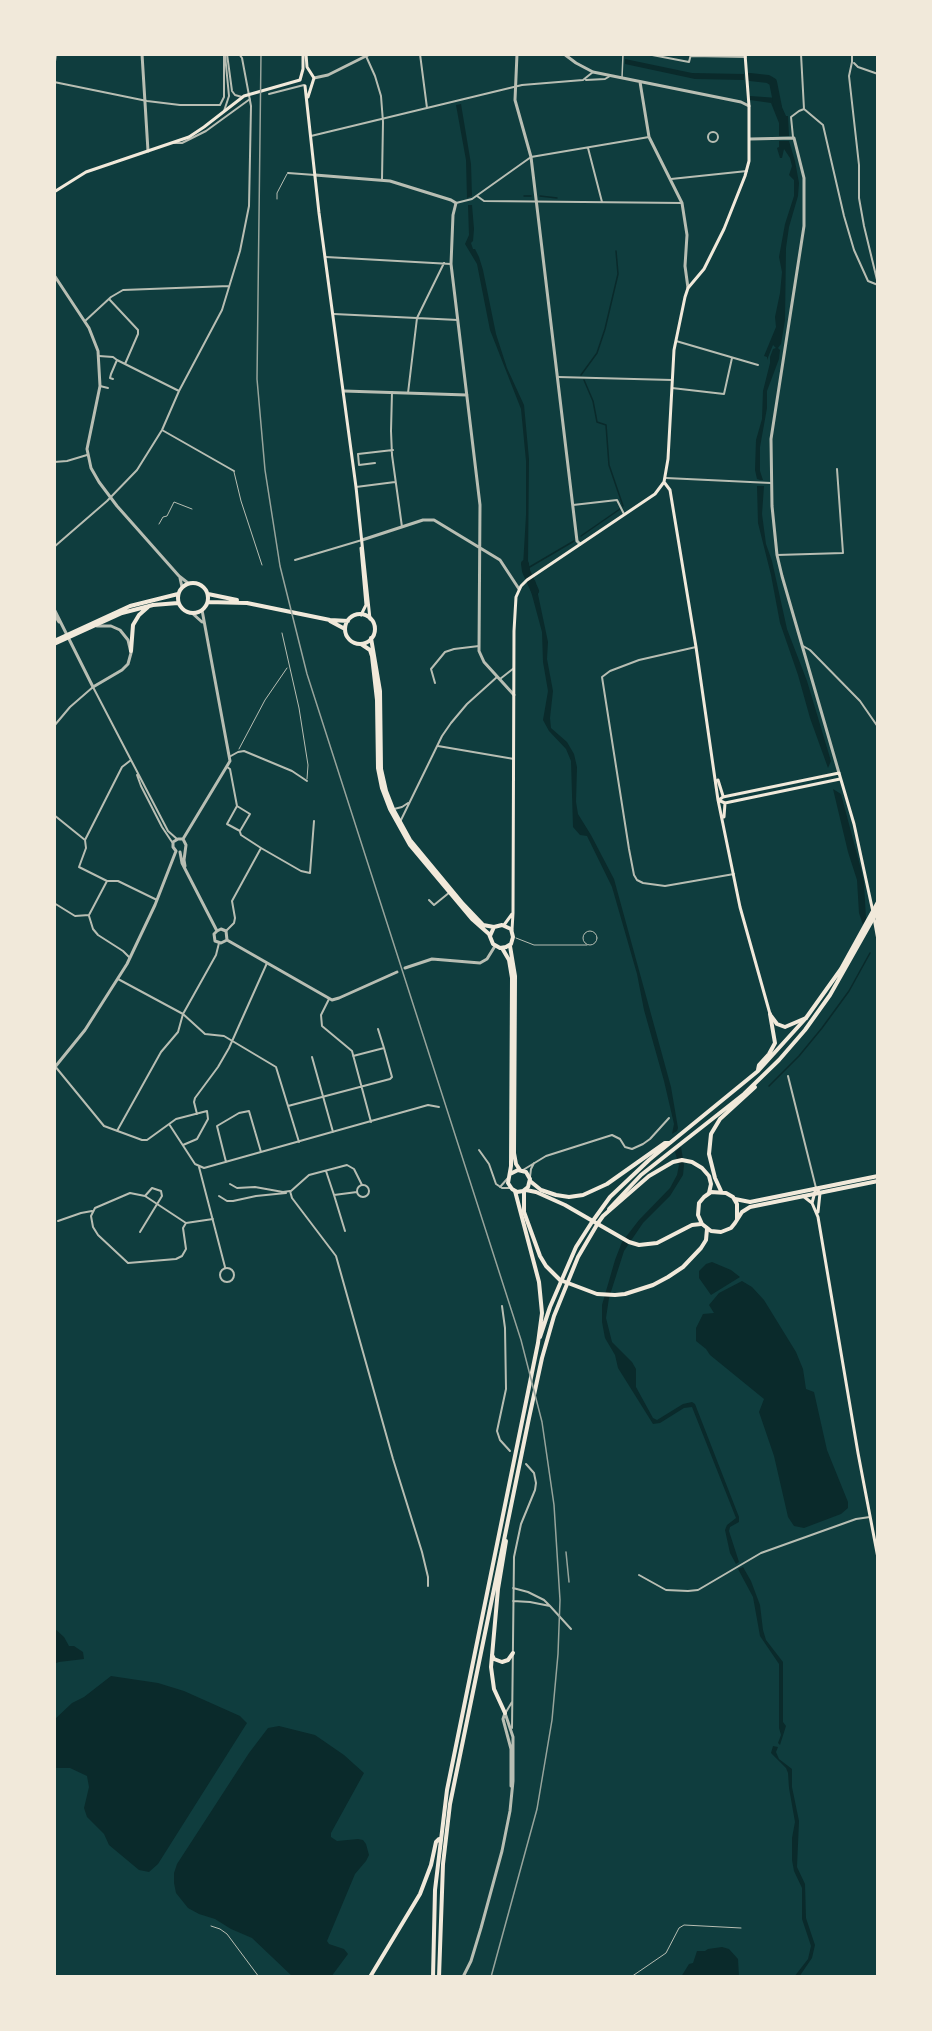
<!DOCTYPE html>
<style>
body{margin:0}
#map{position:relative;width:932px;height:2031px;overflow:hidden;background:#0f3d3e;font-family:"DejaVu Sans",sans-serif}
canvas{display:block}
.frame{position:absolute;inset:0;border:56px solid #f1e9da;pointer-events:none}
</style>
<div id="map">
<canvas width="932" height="2031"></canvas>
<div class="frame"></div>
</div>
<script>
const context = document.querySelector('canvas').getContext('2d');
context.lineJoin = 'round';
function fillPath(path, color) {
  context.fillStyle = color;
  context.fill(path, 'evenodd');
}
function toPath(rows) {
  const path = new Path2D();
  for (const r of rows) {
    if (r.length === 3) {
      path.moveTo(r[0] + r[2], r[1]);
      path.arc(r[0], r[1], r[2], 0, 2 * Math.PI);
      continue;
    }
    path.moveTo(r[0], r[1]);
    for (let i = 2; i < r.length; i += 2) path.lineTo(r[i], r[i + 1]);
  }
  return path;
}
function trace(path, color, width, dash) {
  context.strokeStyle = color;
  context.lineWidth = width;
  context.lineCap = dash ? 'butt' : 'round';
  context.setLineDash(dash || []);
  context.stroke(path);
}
fillPath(toPath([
 [625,59,692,73,744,74,744,80,695,79,625,64],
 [750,96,778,98,786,116,788,116,789,136,779,136,779,123,771,103,750,100],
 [461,104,471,164,472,196,467,198,466,160,456,105],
 [779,141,789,141,795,161,799,183,798,196,789,227,786,248,785,320,781,344,778,348,780,350,779,359,767,391,767,408,760,447,760,471,763,480,760,480,757,479,755,470,756,440,762,419,763,391,770,363,770,357,773,349,776,348,773,345,767,360,767,357,764,356,776,327,775,317,780,293,782,272,779,257,785,224,794,196,794,180,789,175,792,166,790,158,784,149,782,158,780,158,777,148,779,147],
 [468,205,472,205,474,229,473,241,471,243,473,249,475,249,479,257,483,270,496,334,507,368,524,405,529,459,528,562,530,571,524,575,523,566,526,515,526,461,521,409,490,330,477,264,465,244,469,235],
 [757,486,764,486,762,514,766,544,772,561,787,629,807,681,831,761,828,768,810,718,798,675,780,623,771,575,758,523],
 [535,580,548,642,547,659,553,691,550,718,551,728,567,742,574,754,577,767,576,802,578,814,591,835,614,879,671,1087,678,1128,677,1131,672,1134,674,1124,664,1081,644,1010,637,974,612,887,587,836,580,835,573,827,571,761,566,749,549,731,543,720,548,691,543,662,542,632,529,584],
 [833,789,841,794,861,869,864,882,866,919,863,925,859,913,857,880,848,852],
 [681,1147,684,1165,683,1175,670,1196,643,1223,624,1251,609,1298,606,1318,612,1342,632,1362,636,1369,636,1387,653,1418,657,1420,683,1404,692,1402,695,1404,739,1517,739,1522,730,1527,729,1531,739,1562,736,1564,730,1553,725,1530,727,1525,736,1518,692,1407,684,1408,660,1423,653,1424,618,1368,615,1355,605,1338,602,1322,602,1305,615,1260,622,1242,639,1220,670,1188,677,1175,679,1165,675,1152],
 [712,1262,731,1270,740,1277,711,1295,699,1278,699,1271,706,1264],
 [742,1281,752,1287,764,1300,796,1352,803,1369,806,1389,814,1392,827,1450,848,1502,848,1508,841,1514,804,1528,794,1526,788,1517,774,1456,759,1412,764,1399,710,1355,706,1349,696,1341,696,1328,703,1314,714,1313,709,1305,719,1293],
 [743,1567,751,1581,760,1605,763,1630,766,1640,783,1662,783,1722,786,1726,780,1745,778,1743,781,1735,779,1728,779,1664,760,1636,753,1597,738,1569],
 [54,1628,64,1637,69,1646,74,1646,83,1652,84,1659,59,1662,54,1664],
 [111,1676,158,1683,184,1691,240,1716,247,1723,158,1864,149,1872,139,1870,109,1845,104,1834,87,1817,84,1808,89,1787,87,1776,70,1768,54,1768,54,1720,72,1703,84,1697],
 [279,1726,315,1735,344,1755,364,1773,331,1833,331,1837,337,1841,358,1839,363,1840,366,1844,369,1855,366,1861,355,1874,327,1941,329,1944,344,1949,348,1954,331,1977,293,1977,252,1938,231,1929,215,1919,199,1914,188,1908,176,1893,174,1883,174,1873,177,1864,249,1753,268,1728],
 [773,1746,778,1747,776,1752,779,1759,792,1769,792,1787,799,1821,797,1867,805,1884,806,1918,815,1945,812,1958,799,1977,794,1977,808,1959,811,1946,802,1919,802,1888,794,1871,792,1860,792,1838,795,1822,789,1788,788,1773,786,1768,771,1753],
 [722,1947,729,1949,738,1959,739,1977,681,1977,689,1964,693,1963,697,1951,705,1951,708,1949]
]), '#0a2a2b');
trace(toPath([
 [524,196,531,196],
 [540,196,557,198],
 [581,375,597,353,605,329,618,274,616,251],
 [584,380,593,401,597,422,606,425,609,465,623,506],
 [581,536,620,509],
 [528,568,574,541],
 [769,1086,799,1056,822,1028,849,991,870,953]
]), '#0a2a2b', 1.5);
trace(toPath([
 [750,77,768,79,773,82,778,107],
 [525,564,526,571,535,591]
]), '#0a2a2b', 8);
trace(toPath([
 [277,199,277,193,287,174],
 [234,472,241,501,262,565],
 [159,524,163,517,167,516,174,502,192,509],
 [282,633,299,708,308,765,307,779],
 [239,749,265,700,287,668],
 [590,938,7],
 [516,938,534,945,587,945],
 [211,1926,220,1929,227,1934,259,1977],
 [631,1977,666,1953,679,1928,684,1925,741,1928]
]), '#b8beb3', 1);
trace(toPath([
 [622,78,623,54]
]), '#b8beb3', 1.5);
trace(toPath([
 [227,54,232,91,235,95,242,97],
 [420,54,427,108],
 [647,54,689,62,691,54],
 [801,54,804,109],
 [852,54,852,62,849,76,859,165,859,198,864,226,878,284],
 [366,56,375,76,381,96,383,122,382,179],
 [691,56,746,57],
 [854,63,858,67,878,74],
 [54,69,56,54],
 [586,80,605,79,610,76],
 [54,82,147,101,180,105,220,105,224,97,224,54],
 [269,94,304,85],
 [804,109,823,125,844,216,854,250,868,281,878,285],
 [224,111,229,96,225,55],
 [713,137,5],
 [311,136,522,85,583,80,593,72],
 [793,137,791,117,799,111,804,109],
 [173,143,182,143,206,131,250,99],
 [588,148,602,202],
 [288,173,315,175],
 [671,179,747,171],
 [477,196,484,201,682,203],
 [456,203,472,199,531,157,649,137],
 [326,257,451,264],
 [109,299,138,330,138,334,125,364,179,391],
 [334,314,458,320],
 [85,321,111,297,123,290,229,286],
 [676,341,758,365],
 [99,356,113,357,117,360],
 [558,377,672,380],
 [113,379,110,378,111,374,117,360,125,364],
 [100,386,108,388],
 [672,388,724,394,732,358],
 [392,392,391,431,392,455,402,527],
 [408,393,417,318,444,263],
 [162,430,234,471],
 [54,462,67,461,87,455],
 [375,463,359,465,358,454,393,450],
 [666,478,771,483],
 [356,487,395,482],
 [573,505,617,500,624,514],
 [54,547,107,501,137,470,162,430,179,391,222,310,240,251,249,206,251,106,242,58,239,54],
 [777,555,843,553,837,469],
 [295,560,362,540],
 [803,646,810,650,860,701,878,727],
 [696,647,639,660,610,671,602,677,629,849,634,875,637,880,643,883,665,886,734,874],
 [500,679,514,668],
 [435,683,431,669,445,652,454,649,479,646],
 [54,726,70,707,93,687,168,831,177,839],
 [438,746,514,759],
 [229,757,238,752,244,751,292,771,307,781],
 [227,767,230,769,237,806],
 [137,775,141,786,162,827,172,842],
 [237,806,250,814,240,831,227,824,237,806],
 [394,809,402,807,408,803],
 [54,815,85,840,86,848,79,867,107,881],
 [400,822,442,736,451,723,467,704,497,677],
 [240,832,241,835,261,848],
 [85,840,122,767,131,760],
 [429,900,434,905,450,892],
 [54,903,75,916,89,915,107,881,118,881,157,900],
 [89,916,93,929,98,935,123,951,130,958],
 [226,931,234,923,235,918,232,901,261,848,301,871,310,873,314,821],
 [118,979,183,1014,205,1034,224,1036,276,1067,299,1142],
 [329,999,321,1015,322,1026,352,1051,371,1122],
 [378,1029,384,1048],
 [312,1057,333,1132],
 [54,1065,104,1126,142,1140,147,1140,176,1119,207,1111,208,1119,197,1139,183,1145],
 [788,1076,816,1188],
 [288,1106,390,1079,392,1077,384,1048,353,1056],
 [197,1114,194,1102,195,1098,218,1067,229,1048,267,963],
 [169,1124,195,1164,204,1168,428,1105,439,1107],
 [117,1131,161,1052,178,1032,183,1014,216,955,219,943],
 [479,1150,489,1164,496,1184,502,1188,510,1188],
 [226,1162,217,1126,239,1113,249,1111,261,1152],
 [199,1167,225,1267],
 [523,1170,546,1156,612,1135,620,1139,625,1147,632,1149,643,1144,650,1139,669,1118],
 [326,1171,334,1195,357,1192],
 [530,1177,531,1169,534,1163],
 [230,1184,237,1188,255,1187,283,1192,290,1191,292,1198,336,1256,393,1459,422,1552,428,1577,428,1586],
 [363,1191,6],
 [500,1187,508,1178],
 [291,1191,309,1175,347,1165,354,1169,362,1185],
 [334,1195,345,1231],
 [219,1196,227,1201,233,1201,256,1196,286,1193],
 [58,1221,81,1213,92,1211],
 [186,1223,183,1228,186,1249,182,1256,176,1259,128,1263,98,1235,93,1227,91,1216,95,1208,130,1193,145,1196,186,1223,213,1219],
 [140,1232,162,1196,161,1191,152,1188,145,1196],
 [227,1275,7],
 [502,1306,505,1328,506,1389,497,1431,500,1440,510,1451],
 [639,1575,666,1590,688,1591,698,1590,761,1553,856,1519,870,1517],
 [513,1601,530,1602,550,1606,544,1600,528,1592,513,1588],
 [550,1606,571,1629],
 [506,1712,512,1702],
 [512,1728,514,1557,521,1524,535,1490,536,1483,534,1473,526,1464]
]), '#b8beb3', 2);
trace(toPath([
 [142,54,148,151],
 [517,54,515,100,531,157,577,541,580,544],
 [564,54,576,63,593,72,741,102,749,106],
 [314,78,328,75,370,54],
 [640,82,649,137,682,203,687,235,685,266,688,288],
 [750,139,794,138,804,178,804,226,771,439,772,506,777,555,782,576,839,773],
 [315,175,390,181,451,200,456,203,453,215,451,264,480,505,479,651,484,662,514,695],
 [54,275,89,328,98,351,100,386,87,449,91,468,99,482,117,506,179,576,188,583],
 [344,391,467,395],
 [362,540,423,520,434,520,500,560,519,589],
 [180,578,182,587],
 [54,609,93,687,122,670,128,664,131,653,128,640,120,630,111,626,97,626],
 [192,613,202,622],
 [54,614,59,622],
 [183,839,230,761,202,610],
 [183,839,186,845,184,860,185,866],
 [176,851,173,847,173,842,178,839,183,839],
 [180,852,182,863,217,931],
 [217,931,214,934,215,941,221,943,227,940],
 [217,931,221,929,226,931,227,940],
 [227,940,332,1000,339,998,397,972],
 [405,968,432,959,480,963,487,959,495,946],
 [55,1067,85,1030,127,964,155,905,176,851],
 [505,1713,503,1719,511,1749,511,1786],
 [463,1977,471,1961,481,1928,502,1851,510,1811,513,1781,513,1737,505,1713]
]), '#b8beb3', 3);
trace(toPath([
 [306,54,307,67,314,78,308,97],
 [300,80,303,69,303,54],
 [305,86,319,213,356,487,370,619],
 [54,192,86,172,189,137,204,127,244,96,300,80],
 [664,482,670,490,696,647,718,800,740,907,770,1014],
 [361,615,366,605,361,548],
 [718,780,723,796],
 [718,800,725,803,840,779],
 [719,800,723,797,839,773,854,824,873,912],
 [724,817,725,803],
 [874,918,878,940],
 [504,925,512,914],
 [512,930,513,913,514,631,516,597,521,586,527,580,655,494,664,482,668,459,674,350,685,297,688,288,704,269,724,229,745,176,749,161,749,106,745,54],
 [803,1196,812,1203,818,1217,858,1453,878,1558],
 [812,1203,816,1188,820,1193,818,1212]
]), '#f1e9da', 3);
trace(toPath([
 [193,598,15],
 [208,594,237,600],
 [208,602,247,603,330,620,348,621],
 [360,629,15],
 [330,621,345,629],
 [371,638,380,691,381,769,386,791,393,809,410,840,463,904,483,925,494,927],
 [54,641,130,606,178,594],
 [54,644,122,613,153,605,178,603],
 [361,644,370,650,372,656,377,700,378,768,382,788,390,809,410,845,472,919,489,934,493,944,500,948,506,947,511,944,513,937,511,929,502,925,494,927,490,936],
 [131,651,133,625,139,615,148,607],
 [510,946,515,976,514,1153,516,1164,520,1170],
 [502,948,509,960,512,978,511,1166,508,1183,512,1189,517,1192,523,1191,528,1187,530,1179,526,1172,518,1170,510,1174],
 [771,1016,777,1024,785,1027,806,1018,841,969,878,902],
 [526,1190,536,1192,565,1205,629,1242,639,1245,657,1243,692,1225,701,1224],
 [721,1191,715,1178,709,1154,711,1134,720,1119,755,1087],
 [524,1192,524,1212,540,1256,546,1266,560,1280,597,1294,615,1295,625,1294,653,1285,668,1277,683,1267,701,1248,706,1240,707,1229],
 [735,1199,750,1202,878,1176],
 [609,1209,641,1175,744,1094,779,1060,805,1030,830,995,878,910],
 [737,1219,737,1204,733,1197,726,1193,711,1192,704,1197,699,1203,698,1215,702,1224,711,1231,721,1232,731,1228,735,1223,742,1212,750,1207,878,1181]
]), '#f1e9da', 4);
trace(toPath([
 [758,1070,759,1065,769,1054,775,1043,770,1014],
 [530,1181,541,1190,556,1195,569,1197,583,1195,607,1184,665,1143,669,1143],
 [540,1337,550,1307,576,1247,592,1222,610,1197,649,1160,758,1071,806,1018],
 [492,1655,494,1659,502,1662,508,1660,513,1653],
 [505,1713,494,1689,491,1667,498,1589,506,1541],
 [370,1977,420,1894,431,1865,436,1842,439,1839],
 [433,1977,435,1890,447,1790,538,1343,542,1313,539,1282,515,1191],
 [439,1977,443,1864,450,1804,529,1418,542,1358,554,1316,578,1257,598,1223,603,1216,649,1176,673,1162,682,1160,692,1162,702,1168,709,1176,711,1184,709,1193]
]), '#f1e9da', 4);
trace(toPath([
 [261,54,257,379,265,470,280,566,307,674,521,1340,542,1422,554,1505,560,1600,558,1654,552,1720,537,1809,491,1977],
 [566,1552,569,1582]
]), '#97a49c', 1.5);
</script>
